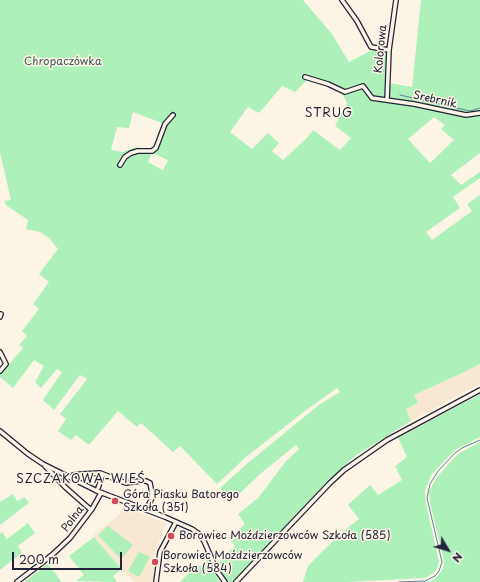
<!DOCTYPE html>
<meta charset="utf-8">
<style>
body{margin:0}
#map{position:relative;width:480px;height:582px;overflow:hidden;background:#fcf5e5;font-family:"Playpen Sans",sans-serif}
canvas{display:block}
.north{position:absolute;left:428px;top:530px;width:40px;height:40px;-webkit-text-stroke:3px #fcf5e5;paint-order:stroke;rotate:128deg;font-size:11px;font-weight:700;line-height:16px;text-align:center;color:#22223b}
.north::after{content:'';display:block;margin:auto;width:14px;height:18px;background:#22223b;clip-path:polygon(50% 0,100% 100%,50% 72%,0 100%)}
.scale{position:absolute;left:12px;top:552px;width:110px;height:18px;box-sizing:border-box;border:2px solid #22223b;border-top:0;padding-left:5px;font-size:12px;line-height:14px;white-space:nowrap;color:#22223b;-webkit-text-stroke:3px #fcf5e5;paint-order:stroke}
</style>
<div id="map">
<canvas width="480" height="582"></canvas>
<div class="north">N</div>
<div class="scale">200 m</div>
</div>
<script>
const context = document.querySelector('canvas').getContext('2d');
context.lineJoin = 'round';
function fillPath(path, color) {
  context.fillStyle = color;
  context.fill(path, 'evenodd');
}
function toPath(rows) {
  const path = new Path2D();
  for (const r of rows) {
    path.moveTo(r[0], r[1]);
    for (let i = 2; i < r.length; i += 2) path.lineTo(r[i], r[i + 1]);
  }
  return path;
}
function trace(path, color, width, dash) {
  context.strokeStyle = color;
  context.lineWidth = width;
  context.lineCap = dash ? 'butt' : 'round';
  context.setLineDash(dash || []);
  context.stroke(path);
}
function label(font, color, halo, rows, align = 'center') {
  context.font = font + ' "Playpen Sans",sans-serif';
  context.lineWidth = 3;
  context.setLineDash([]);
  context.textBaseline = 'middle';
  context.strokeStyle = halo;
  context.fillStyle = color;
  for (const [text, x, y, turn = 0] of rows) {
    context.save();
    context.translate(x, y);
    context.rotate((+turn || 0) * Math.PI / 180);
    context.textAlign = isNaN(turn) ? turn : align;
    if (halo) context.strokeText(text, 0, 0);
    context.fillText(text, 0, 0);
    context.restore();
  }
}
fillPath(toPath([
 [480,364,480,384,411,421,406,409,418,403,414,395,458,375],
 [123,506,166,523,156,551,153,582,135,582,123,571,93,535,119,515]
]), '#f9e8d1');
fillPath(toPath([
 [0,0,303,0,332,34,349,62,370,51,384,51,387,53,386,93,389,83,412,87,421,0,480,0,480,153,451,175,461,185,480,172,480,178,453,197,460,208,426,232,432,240,472,211,467,204,480,195,480,364,458,375,414,395,418,403,406,409,411,421,355,456,323,486,233,582,230,582,224,577,217,564,235,546,229,538,245,524,238,514,259,497,286,461,299,449,296,445,260,474,231,502,220,488,249,462,304,417,320,404,340,392,337,388,305,411,246,457,217,484,180,446,173,452,141,423,137,427,118,411,89,445,76,435,71,440,58,431,66,419,60,414,87,379,80,375,54,410,43,400,62,372,57,369,41,388,35,382,44,366,34,360,13,388,0,377,0,375,23,348,19,345,27,336,22,331,39,309,33,304,49,282,39,274,58,249,49,238,40,232,26,229,28,220,6,205,4,201,11,200,0,153],
 [307,80,335,89,343,95,347,103,335,126,351,138,340,150,313,130,307,138,283,160,272,151,279,143,268,133,252,149,230,132,248,107,259,113,282,86,295,92],
 [133,112,162,123,152,149,136,147,123,152,111,150,117,127,129,128],
 [434,117,445,125,441,129,454,140,430,163,408,139],
 [152,153,168,160,163,170,148,162],
 [480,394,480,437,455,450,432,474,425,490,426,504,439,561,437,569,432,574,425,578,348,582,303,582,308,566,342,532,359,519,348,505,370,485,378,495,402,480,395,466,407,457,398,438],
 [480,442,480,582,427,582,433,580,439,575,443,568,444,561,430,503,429,492,437,477,458,454],
 [13,494,17,501,25,497,29,503,0,525,0,502],
 [28,523,35,533,18,546,22,553,0,570,0,534,2,532,7,539],
 [108,526,133,545,121,559,98,535],
 [94,537,124,572,120,570,113,576,117,582,76,581,84,575,69,556],
 [139,552,150,557,139,577,128,571],
 [208,559,210,566,220,582,180,582,197,565,201,566],
 [48,564,62,582,24,582]
]), '#aef0ba');
trace(toPath([
 [400,95,470,111,480,108],
 [398,582,425,581,435,576,439,571,442,562,427,498,430,484,438,471,455,453,462,448,480,440]
]), '#59869d', 1);
const minor = toPath([
 [342,0,357,21,371,47,389,50],
 [305,77,328,84,345,92,363,86,372,98,414,104,466,115,480,113],
 [387,100,389,50,396,0],
 [120,165,125,157,131,153,138,151,152,151,156,148,165,124,173,115],
 [0,317,1,314],
 [0,352,6,364,0,371],
 [0,431,28,454,43,464,97,491,165,517,192,529,199,534,204,541,217,571,225,582],
 [45,466,65,487,91,510],
 [71,478,73,475,82,474,100,473,126,483,140,481,146,481,150,483,151,488,152,498,146,510],
 [97,491,103,474],
 [17,582,52,555,70,538,92,509,101,493],
 [156,582,160,552,176,522],
 [236,582,330,483,344,470,387,440,480,390]
]);
trace(minor, '#22223b', 6);
trace(minor, '#fcf5e5', 3.5);
for (const [x, y, r, color] of [
 [115,501,4,"#d1495b"],
 [171,536,4,"#d1495b"],
 [155,562,4,"#d1495b"]
]) {
  const dot = new Path2D();
  dot.arc(x, y, r, 0, 2 * Math.PI);
  context.fillStyle = color;
  context.fill(dot);
  trace(dot, '#fcf5e5', 1.5);
}
label('11px', '#22223b', '#fcf5e5', [
 ["Kolorowa",381,49,-84],
 ["Srebrnik",435,100,12],
 ["Polna",73,519,-53]
]);
label('11px', '#45565b', '#fcf5e5', [
 ["Chropaczówka",63,62]
]);
label('11px', '#22223b', '#fcf5e5', [
 ["Góra Piasku Batorego",123,495],
 ["Szkoła (351)",123,508],
 ["Borowiec Moździerzowców Szkoła (585)",179,536],
 ["Borowiec Moździerzowców",163,556],
 ["Szkoła (584)",163,569]
], 'left');
context.letterSpacing = '1px';
label('12px', '#22223b', '#fcf5e5', [
 ["STRUG",329,114],
 ["SZCZAKOWA-WIEŚ",81,480]
]);
context.letterSpacing = '0px';
</script>
